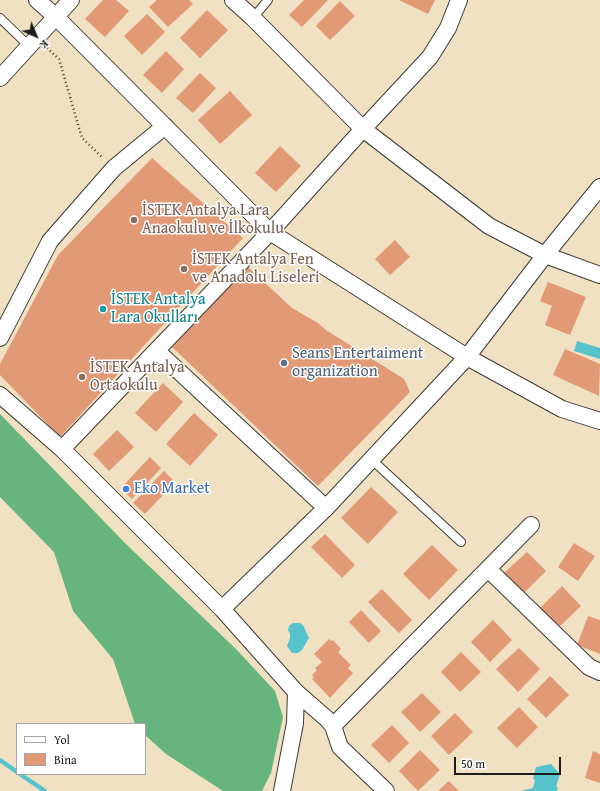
<!DOCTYPE html>
<meta charset="utf-8">
<style>
body{margin:0}
#map{position:relative;width:600px;height:791px;overflow:hidden;background:#f0e1c3;font-family:"Gentium Book Plus",serif}
canvas{display:block}
.legend{position:absolute;left:16px;top:723px;width:130px;height:52px;box-sizing:border-box;background:#fff;border:1px solid #a4a4a4;margin:0;padding:5px 7px;list-style:none;font-size:12px;color:#1c1c1c}
.legend li{display:flex;align-items:center;gap:8px;height:20px}
.legend b{width:20px;border:1px solid #a4a4a4}
.north{position:absolute;left:16px;top:16px;width:40px;height:40px;-webkit-text-stroke:3px #fff;paint-order:stroke;rotate:136deg;font-size:11px;font-weight:700;line-height:16px;text-align:center;color:#1c1c1c}
.north::after{content:'';display:block;margin:auto;width:14px;height:18px;background:#1c1c1c;clip-path:polygon(50% 0,100% 100%,50% 72%,0 100%)}
.scale{position:absolute;left:454px;top:757px;width:107px;height:18px;box-sizing:border-box;border:2px solid #1c1c1c;border-top:0;padding-left:5px;font-size:12px;line-height:14px;white-space:nowrap;color:#1c1c1c;-webkit-text-stroke:3px #fff;paint-order:stroke}
</style>
<div id="map">
<canvas width="600" height="791"></canvas>
<ul class="legend">
<li><b style="height:5px;background:#fff"></b>Yol</li>
<li><b style="height:11px;background:#e29975"></b>Bina</li>
</ul>
<div class="north">K</div>
<div class="scale">50 m</div>
</div>
<script>
const context = document.querySelector('canvas').getContext('2d');
context.lineJoin = 'round';
function fillPath(path, color) {
  context.fillStyle = color;
  context.fill(path, 'evenodd');
}
function toPath(rows) {
  const path = new Path2D();
  for (const r of rows) {
    path.moveTo(r[0], r[1]);
    for (let i = 2; i < r.length; i += 2) path.lineTo(r[i], r[i + 1]);
  }
  return path;
}
function trace(path, color, width, dash) {
  context.strokeStyle = color;
  context.lineWidth = width;
  context.lineCap = dash ? 'butt' : 'round';
  context.setLineDash(dash || []);
  context.stroke(path);
}
function label(font, color, halo, rows, align = 'center') {
  context.font = font + ' "Gentium Book Plus",serif';
  context.lineWidth = 3;
  context.setLineDash([]);
  context.textBaseline = 'middle';
  context.strokeStyle = halo;
  context.fillStyle = color;
  for (const [text, x, y, turn = 0] of rows) {
    context.save();
    context.translate(x, y);
    context.rotate((+turn || 0) * Math.PI / 180);
    context.textAlign = isNaN(turn) ? turn : align;
    if (halo) context.strokeText(text, 0, 0);
    context.fillText(text, 0, 0);
    context.restore();
  }
}
fillPath(toPath([
 [0,414,126,544,236,649,275,691,283,717,271,773,262,791,223,791,166,754,145,735,145,724,135,724,113,659,73,611,54,552,0,497]
]), '#67b47e');
fillPath(toPath([
 [577,341,600,348,600,359,574,351],
 [293,623,300,623,303,625,309,638,302,650,298,653,292,653,287,646,290,638,290,634,288,630,289,626],
 [551,764,560,774,556,787,558,787,557,791,521,791,533,788,535,780,533,779,536,767]
]), '#56c3cc');
trace(toPath([
 [0,760,17,772],
 [20,774,45,791]
]), '#56c3cc', 4.5);
fillPath(toPath([
 [103,0,116,0,129,11,105,37,85,19],
 [157,0,189,0,193,4,168,27,149,7],
 [304,0,328,0,302,27,289,15],
 [399,0,435,0,428,14],
 [340,1,355,16,330,40,316,26],
 [207,10,228,30,200,58,180,38],
 [147,14,165,32,142,55,124,36],
 [166,51,184,69,162,93,143,75],
 [200,73,216,88,193,113,176,98],
 [230,91,252,115,220,144,198,120],
 [280,146,301,166,276,192,255,173],
 [152,158,243,238,60,437,0,375,0,364,58,255],
 [395,240,410,257,390,275,375,259],
 [248,267,292,308,318,323,326,330,404,379,410,392,318,486,172,347],
 [548,282,586,297,570,335,545,325,552,306,540,301],
 [565,349,600,364,599,396,553,375],
 [163,383,183,402,156,432,135,413],
 [194,413,218,435,190,466,166,444],
 [117,430,134,447,109,471,93,454],
 [150,457,161,468,132,499,121,488],
 [164,471,175,482,145,514,133,503],
 [371,487,398,512,368,544,341,518],
 [325,534,355,565,342,578,311,547],
 [574,543,595,556,578,581,558,567],
 [432,545,458,570,429,600,403,574],
 [527,552,546,571,524,593,504,573],
 [562,586,581,606,559,627,540,608],
 [382,589,412,620,399,633,368,602],
 [361,610,381,631,369,643,349,622],
 [588,616,600,620,600,654,577,645],
 [493,620,512,640,490,662,471,642],
 [329,639,331,641,333,640,341,649,338,652,351,665,348,668,353,673,330,698,312,679,314,677,312,675,317,670,315,668,322,662,314,654],
 [519,648,540,669,518,692,496,669],
 [461,652,481,672,460,692,441,672],
 [550,676,569,695,546,718,527,699],
 [422,693,441,712,420,732,401,712],
 [519,707,538,727,517,748,497,728],
 [455,713,473,732,449,755,431,736],
 [392,725,409,743,389,763,371,745],
 [420,750,440,770,418,791,399,771],
 [593,751,600,754,600,783,585,778],
 [449,781,459,791,438,791]
]), '#e29975');
const lane = toPath([
 [0,18,29,46],
 [253,18,268,0],
 [371,459,461,542]
]);
const street = toPath([
 [37,0,55,16,270,232,467,357,562,409,600,421],
 [233,0,253,18,363,129,489,226,545,255,600,275],
 [0,78,71,0],
 [0,338,50,241,114,168,165,126],
 [157,351,326,508],
 [0,395,62,449,222,609,296,692,295,723,282,791],
 [62,449,270,232,363,129,430,57,448,28,459,0],
 [488,569,589,667,600,672],
 [222,609,326,508,467,357,545,255,600,187],
 [296,692,327,719,333,726,340,747,386,791],
 [333,726,531,525]
]);
trace(lane, '#3c3a35', 10);
trace(street, '#3c3a35', 18);
trace(toPath([
 [47,48,59,59,82,138,103,158]
]), '#3c3a35', 2.5, [1, 3]);
trace(lane, '#fff', 8);
trace(street, '#fff', 16);
for (const [x, y, r, color] of [
 [134,220,4,"#8d6e63"],
 [184,269,4,"#8d6e63"],
 [103,309,4,"#0f9aa8"],
 [284,363,4,"#5c6f8a"],
 [82,377,4,"#8d6e63"],
 [126,489,4,"#3f7fe0"]
]) {
  const dot = new Path2D();
  dot.arc(x, y, r, 0, 2 * Math.PI);
  context.fillStyle = color;
  context.fill(dot);
  trace(dot, '#fff', 1.5);
}
label('16px', '#785e54', '#fff', [
 ["İSTEK Antalya Lara",142,211],
 ["Anaokulu ve İlkokulu",142,229],
 ["İSTEK Antalya Fen",192,260],
 ["ve Anadolu Liseleri",192,278],
 ["İSTEK Antalya",90,368],
 ["Ortaokulu",90,386]
], 'left');
label('16px', '#0d838f', '#fff', [
 ["İSTEK Antalya",111,300],
 ["Lara Okulları",111,318]
], 'left');
label('16px', '#4e5e75', '#fff', [
 ["Seans Entertaiment",292,354],
 ["organization",292,372]
], 'left');
label('16px', '#366cbe', '#fff', [
 ["Eko Market",134,489]
], 'left');
</script>
